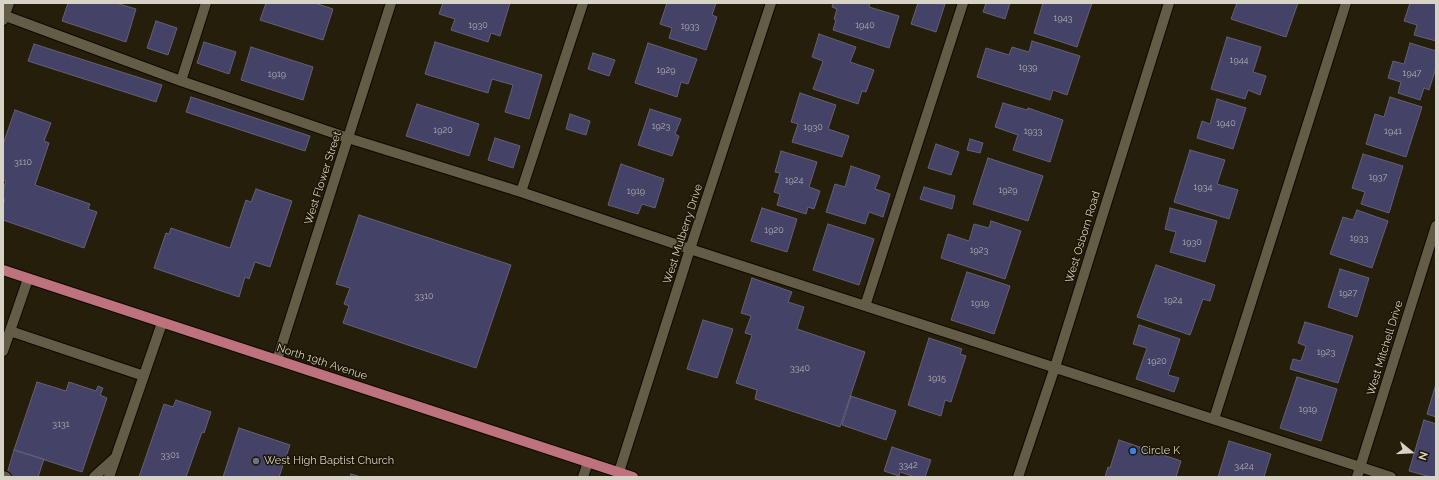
<!DOCTYPE html>
<style>
body{margin:0}
#map{position:relative;width:1439px;height:480px;overflow:hidden;background:#241e0a;font-family:Raleway,sans-serif}
canvas{display:block}
.frame{position:absolute;inset:0;border:4px solid #d7d3c7;pointer-events:none}
.north{position:absolute;left:1391px;top:432px;width:40px;height:40px;-webkit-text-stroke:3px #1b1503;paint-order:stroke;rotate:108deg;font-size:11px;font-weight:700;line-height:16px;text-align:center;color:#d7d3c7}
.north::after{content:'';display:block;margin:auto;width:14px;height:18px;background:#d7d3c7;clip-path:polygon(50% 0,100% 100%,50% 72%,0 100%)}
</style>
<div id="map">
<canvas width="1439" height="480"></canvas>
<div class="frame"></div>
<div class="north">N</div>
</div>
<script>
const context = document.querySelector('canvas').getContext('2d');
context.lineJoin = 'round';
function fillPath(path, color) {
  context.fillStyle = color;
  context.fill(path, 'evenodd');
}
function toPath(rows) {
  const path = new Path2D();
  for (const r of rows) {
    path.moveTo(r[0], r[1]);
    for (let i = 2; i < r.length; i += 2) path.lineTo(r[i], r[i + 1]);
  }
  return path;
}
function trace(path, color, width, dash) {
  context.strokeStyle = color;
  context.lineWidth = width;
  context.lineCap = dash ? 'butt' : 'round';
  context.setLineDash(dash || []);
  context.stroke(path);
}
function label(font, color, halo, rows, align = 'center') {
  context.font = font + ' Raleway,sans-serif';
  context.lineWidth = 3;
  context.setLineDash([]);
  context.textBaseline = 'middle';
  context.strokeStyle = halo;
  context.fillStyle = color;
  for (const [text, x, y, turn = 0] of rows) {
    context.save();
    context.translate(x, y);
    context.rotate((+turn || 0) * Math.PI / 180);
    context.textAlign = isNaN(turn) ? turn : align;
    if (halo) context.strokeText(text, 0, 0);
    context.fillText(text, 0, 0);
    context.restore();
  }
}
const building = toPath([
 [68,3,116,3,136,9,126,42,62,21,68,3],
 [266,3,315,3,333,9,323,40,260,20,266,3],
 [443,3,510,3,500,36,491,33,488,42,451,30,455,19,439,14,443,3],
 [667,3,716,3,712,15,717,17,706,50,669,38,672,28,660,24,667,3],
 [833,3,870,3,869,7,899,16,889,48,833,30,836,20,834,19,837,9,832,7,833,3],
 [918,3,945,4,936,32,911,24,918,3],
 [986,3,1010,3,1005,19,983,12,986,3],
 [1043,3,1092,3,1077,47,1034,33,1043,3],
 [1237,3,1298,3,1286,37,1231,19,1237,3],
 [1410,3,1436,3,1436,41,1414,35,1417,25,1404,21,1410,3],
 [156,21,177,28,168,55,147,48,156,21],
 [819,34,856,47,850,62,874,70,866,92,862,91,858,104,813,89,823,61,812,57,819,34],
 [1227,37,1261,47,1253,72,1266,76,1260,95,1248,90,1245,99,1211,89,1227,37],
 [1032,41,1080,56,1067,95,1053,90,1050,100,977,77,986,48,1009,55,1012,47,1029,52,1032,41],
 [204,42,236,52,229,74,197,63,204,42],
 [435,42,542,75,529,119,505,112,513,85,492,79,488,93,425,74,435,42],
 [648,43,697,59,688,84,681,82,677,97,635,83,648,43],
 [1410,43,1436,51,1436,68,1429,90,1424,88,1420,100,1398,93,1401,82,1388,78,1393,61,1404,64,1410,43],
 [34,44,162,85,156,102,28,61,34,44],
 [251,47,313,67,303,100,241,80,251,47],
 [593,53,615,60,609,76,588,69,593,53],
 [800,93,836,105,828,129,849,136,842,157,792,142,798,124,791,122,800,93],
 [191,97,310,136,305,151,186,112,191,97],
 [1390,97,1422,107,1406,157,1366,144,1375,114,1384,117,1390,97],
 [1217,99,1246,108,1233,149,1197,138,1202,121,1210,124,1217,99],
 [1003,103,1027,110,1028,108,1063,120,1050,162,1013,150,1018,135,995,127,1003,103],
 [417,104,479,124,469,156,406,136,417,104],
 [650,109,681,119,675,134,679,136,672,156,638,145,650,109],
 [15,110,51,123,44,141,49,143,35,185,90,204,88,209,97,212,84,248,3,220,3,205,5,199,3,199,3,190,6,181,3,180,3,144,15,110],
 [570,114,590,121,586,135,566,129,570,114],
 [495,138,520,146,513,168,488,160,495,138],
 [970,139,983,143,980,153,967,150,970,139],
 [936,144,959,152,951,175,928,168,936,144],
 [1190,150,1225,160,1217,184,1238,190,1229,219,1174,202,1190,150],
 [781,151,817,162,809,187,820,191,814,209,808,207,806,214,777,205,780,194,774,192,780,173,775,172,781,151],
 [1363,154,1403,166,1389,213,1361,204,1365,192,1352,188,1363,154],
 [988,158,1043,176,1028,221,973,204,988,158],
 [621,164,664,179,655,208,642,204,638,214,608,205,621,164],
 [851,166,880,176,875,189,890,194,883,217,869,212,865,224,826,212,835,184,845,187,851,166],
 [924,187,955,196,952,209,920,199,924,187],
 [256,189,292,201,270,267,255,262,249,279,245,277,239,297,154,268,166,233,169,234,171,228,230,248,246,200,251,202,256,189],
 [762,208,797,219,787,252,751,241,762,208],
 [1170,208,1217,221,1205,262,1170,252,1176,232,1165,229,1170,208],
 [1357,210,1388,221,1372,268,1330,254,1343,217,1353,220,1357,210],
 [359,215,511,265,476,368,343,323,349,306,344,304,350,288,336,284,359,215],
 [991,221,1021,231,1005,279,941,258,948,234,969,241,974,224,989,228,991,221],
 [828,224,874,239,859,285,813,270,828,224],
 [1156,265,1215,285,1210,301,1203,299,1190,335,1137,317,1156,265],
 [1340,269,1369,278,1357,317,1328,307,1340,269],
 [967,272,1010,286,994,334,951,320,967,272],
 [752,278,792,292,788,302,804,307,797,329,865,352,840,427,755,399,757,390,736,383,752,335,745,333,751,316,741,313,752,278],
 [703,320,733,329,717,378,687,369,703,320],
 [1305,322,1353,336,1338,383,1290,369,1293,359,1301,361,1306,346,1298,343,1305,322],
 [1139,325,1180,339,1168,375,1179,378,1174,392,1136,379,1147,348,1133,344,1139,325],
 [929,338,962,349,960,354,966,356,951,402,945,400,941,416,908,405,929,338],
 [1297,377,1337,389,1321,441,1280,428,1297,377],
 [37,382,66,391,69,382,96,391,98,386,103,388,100,395,107,398,82,472,14,450,37,382],
 [1436,384,1436,417,1427,414,1436,384],
 [851,396,896,411,886,440,842,425,851,396],
 [176,400,211,412,204,433,202,432,186,477,139,477,164,404,173,407,176,400],
 [1424,420,1436,424,1436,477,1431,477,1409,471,1424,420],
 [239,428,290,445,279,477,223,477,239,428],
 [1119,440,1181,461,1176,477,1105,477,1108,467,1110,468,1119,440],
 [1229,441,1271,454,1264,477,1218,477,1229,441],
 [892,447,931,460,925,477,915,477,900,472,899,476,884,471,892,447],
 [14,450,44,459,38,477,6,477,14,450],
 [351,474,361,477,350,477,351,474]
]);
fillPath(building, '#454267');
trace(building, '#626177', 1);
const service = toPath([
 [3,15,181,81,348,138,521,192,690,249,1391,477],
 [181,81,206,3],
 [521,192,583,3],
 [865,306,963,3],
 [10,331,144,376],
 [3,351,28,279],
 [1214,419,1346,3],
 [3,476,6,477],
 [94,477,115,458],
 [109,477,162,323]
]);
const minor = toPath([
 [3,20,9,3],
 [277,360,391,3],
 [619,472,690,249,771,3],
 [583,477,588,462],
 [1357,477,1436,226]
]);
const tertiary = toPath([
 [1018,477,1055,367,1169,3]
]);
const primary = toPath([
 [3,270,633,477]
]);
trace(service, '#0e0800', 12);
trace(minor, '#0e0800', 12);
trace(tertiary, '#0e0800', 12);
trace(primary, '#0e0800', 12);
trace(service, '#635c47', 10);
trace(minor, '#635c47', 10);
trace(tertiary, '#635c47', 10);
trace(primary, '#bd727d', 10);
for (const [x, y, r, color] of [
 [1133,451,4,"#3f7fe0"],
 [256,461,4,"#6b7280"]
]) {
  const dot = new Path2D();
  dot.arc(x, y, r, 0, 2 * Math.PI);
  context.fillStyle = color;
  context.fill(dot);
  trace(dot, '#1b1503', 1.5);
}
label('9px', '#b2afaf', null, [
 ["1943",1063,18],
 ["1930",478,25],
 ["1940",865,25],
 ["1933",690,26],
 ["1944",1239,60],
 ["1939",1028,67],
 ["1929",666,70],
 ["1947",1412,73],
 ["1919",277,74],
 ["1940",1226,123],
 ["1923",661,126],
 ["1930",813,127],
 ["1920",443,130],
 ["1933",1033,131],
 ["1941",1393,131],
 ["3110",23,162],
 ["1937",1378,177],
 ["1924",794,180],
 ["1934",1203,187],
 ["1929",1008,190],
 ["1919",636,191],
 ["1920",774,230],
 ["1933",1359,238],
 ["1930",1192,242],
 ["1923",979,250],
 ["1927",1348,293],
 ["3310",424,296],
 ["1924",1173,300],
 ["1919",980,303],
 ["1923",1326,352],
 ["1920",1157,361],
 ["3340",800,368],
 ["1915",937,378],
 ["1919",1308,409],
 ["3131",61,424],
 ["3301",170,455],
 ["3342",908,465],
 ["3424",1244,466]
]);
label('11px', '#d7d3c7', '#1b1503', [
 ["West Flower Street",323,178,-72],
 ["West Mulberry Drive",683,234,-72],
 ["West Osborn Road",1083,237,-73],
 ["West Mitchell Drive",1385,348,-73],
 ["North 19th Avenue",322,362,18]
]);
label('11px', '#d7d3c7', '#1b1503', [
 ["Circle K",1141,451],
 ["West High Baptist Church",264,461]
], 'left');
</script>
